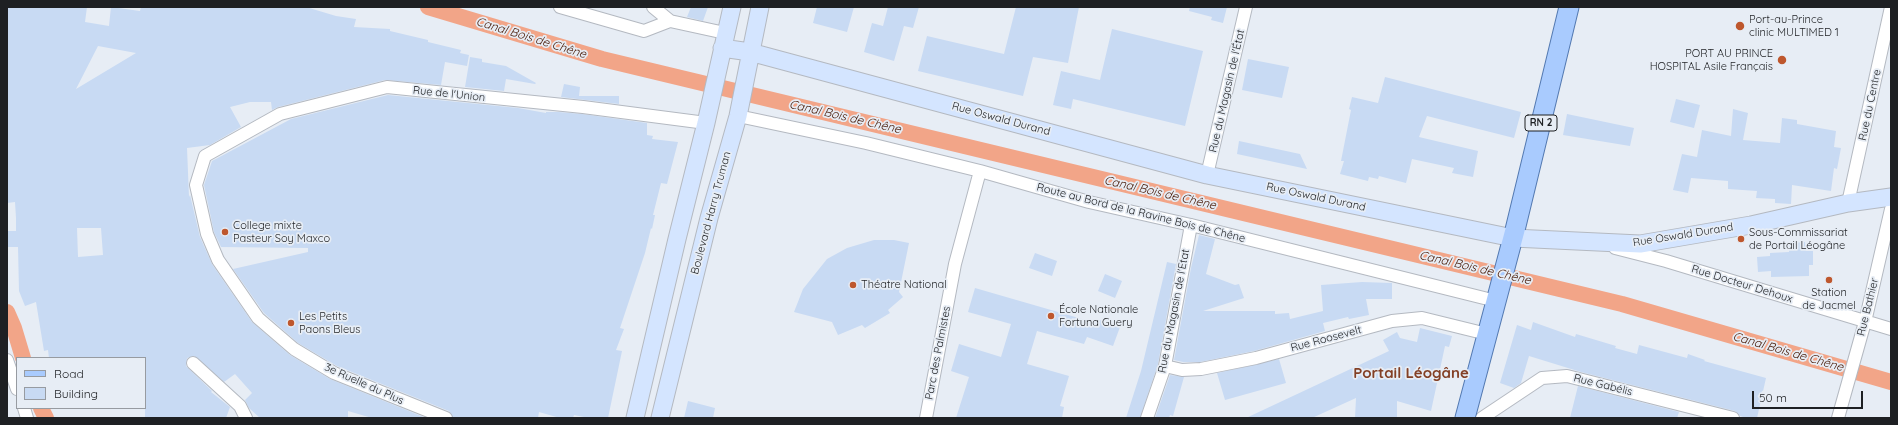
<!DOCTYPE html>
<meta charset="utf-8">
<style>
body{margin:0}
#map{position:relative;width:1898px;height:425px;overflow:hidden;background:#e7edf5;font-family:Quicksand,sans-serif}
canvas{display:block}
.frame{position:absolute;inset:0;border:8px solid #1e2023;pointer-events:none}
.legend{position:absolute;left:16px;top:357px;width:130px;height:52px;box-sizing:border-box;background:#e7edf5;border:1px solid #979ba1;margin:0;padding:5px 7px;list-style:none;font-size:12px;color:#1e2023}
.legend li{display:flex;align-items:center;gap:8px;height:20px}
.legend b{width:20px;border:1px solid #979ba1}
.scale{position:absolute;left:1752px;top:391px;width:111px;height:18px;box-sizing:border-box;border:2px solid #1e2023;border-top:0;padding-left:5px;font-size:12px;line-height:14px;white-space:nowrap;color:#1e2023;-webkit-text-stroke:3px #e7edf5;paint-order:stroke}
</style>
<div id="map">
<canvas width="1898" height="425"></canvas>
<div class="frame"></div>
<ul class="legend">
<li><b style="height:5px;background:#a9cbfe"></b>Road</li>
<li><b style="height:11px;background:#c8daf3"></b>Building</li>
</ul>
<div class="scale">50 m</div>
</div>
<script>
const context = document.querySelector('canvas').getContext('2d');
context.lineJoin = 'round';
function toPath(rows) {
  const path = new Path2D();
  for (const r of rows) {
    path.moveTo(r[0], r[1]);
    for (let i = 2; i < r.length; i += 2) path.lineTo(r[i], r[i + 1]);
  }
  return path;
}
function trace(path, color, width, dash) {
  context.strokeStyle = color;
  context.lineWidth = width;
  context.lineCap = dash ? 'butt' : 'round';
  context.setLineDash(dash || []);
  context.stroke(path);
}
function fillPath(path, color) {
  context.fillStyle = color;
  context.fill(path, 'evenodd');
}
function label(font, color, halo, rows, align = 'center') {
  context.font = font + ' Quicksand,sans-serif';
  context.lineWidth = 3.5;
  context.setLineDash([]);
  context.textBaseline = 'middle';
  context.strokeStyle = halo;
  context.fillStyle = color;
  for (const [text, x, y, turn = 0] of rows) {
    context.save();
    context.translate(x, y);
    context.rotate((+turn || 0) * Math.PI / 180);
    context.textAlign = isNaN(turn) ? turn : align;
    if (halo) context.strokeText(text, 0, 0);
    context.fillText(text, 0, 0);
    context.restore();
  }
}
trace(toPath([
 [428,7,602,59,1622,304,1891,382],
 [7,312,14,328,23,358],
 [41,408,46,418]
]), '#f2a588', 16);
fillPath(toPath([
 [7,7,87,7,85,22,109,26,111,7,140,11,141,7,306,7,336,16,356,19,354,27,390,29,390,31,428,40,428,42,461,50,460,53,469,55,467,66,445,62,441,85,385,80,278,107,272,110,271,102,250,102,230,107,241,127,210,145,187,148,189,197,190,195,200,237,212,264,252,322,290,355,330,379,426,418,372,418,348,411,348,418,260,418,249,408,245,400,252,393,235,374,224,382,194,356,187,358,186,366,212,391,211,392,230,407,226,418,145,418,145,358,49,358,48,350,44,351,36,302,25,306,19,291,18,247,8,247,7,231,16,231,16,218,15,202,7,203],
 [98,46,136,53,76,89],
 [77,228,101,228,103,255,78,257],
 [691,7,708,7,703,21,687,17],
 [817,7,854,7,847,32,813,23],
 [888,7,919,7,913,28,904,26,894,61,864,52,872,23,883,26],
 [1016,7,1079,7,1068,63,1033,57,1023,96,918,71,927,36,1004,54],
 [1190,7,1227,7,1223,23,1211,20,1212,17,1189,11],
 [1112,29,1203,51,1185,126,1073,99,1071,109,1053,105,1061,71,1100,80],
 [470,57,482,59,482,62,506,66,536,83,535,84,506,79,504,91,465,87],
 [1248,59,1289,67,1282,98,1242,90],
 [1385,77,1521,112,1514,138,1427,116,1419,137,1478,151,1473,177,1452,173,1454,168,1412,159,1406,183,1379,176,1378,179,1369,177,1368,181,1340,174,1344,161,1341,161,1351,110,1349,109,1352,97,1378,103],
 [564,84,580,87,579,96,619,96,619,104,561,97],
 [388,95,518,108,546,113,546,112,558,112,582,114,647,123,647,135,653,136,652,139,678,142,667,184,661,183,653,215,655,215,652,229,651,228,645,253,620,328,624,329,616,350,622,351,608,418,589,418,574,415,573,418,560,418,539,412,538,418,453,418,449,411,337,366,298,343,264,313,233,269,308,252,308,248,221,247,214,232,204,185,212,161,291,119],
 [1676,99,1700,105,1694,128,1670,122],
 [1733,109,1748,113,1743,140,1780,143,1782,118,1797,120,1797,124,1836,131,1834,147,1841,148,1837,169,1834,168,1831,191,1792,185,1791,204,1775,203,1775,199,1756,198,1757,191,1728,189,1728,181,1691,178,1688,193,1673,190,1682,154,1697,157,1702,130,1731,136],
 [1567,114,1634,128,1630,146,1563,135],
 [1239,141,1300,154,1307,169,1237,154],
 [1199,235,1215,239,1206,274,1235,285,1239,284,1244,298,1203,311,1275,311,1275,314,1289,313,1290,319,1323,311,1321,285,1362,282,1392,283,1392,299,1366,299,1369,315,1349,319,1348,317,1323,323,1325,331,1254,351,1200,362,1183,362,1174,360,1191,268],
 [874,240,894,240,909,243,899,292,903,297,888,310,890,313,865,328,862,325,838,335,832,322,794,312,803,289,827,259,847,248],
 [1805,242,1806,251,1813,251,1813,265,1809,265,1809,276,1771,277,1771,271,1758,272,1757,257,1770,256,1770,253,1789,252,1789,243],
 [1035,253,1057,261,1052,276,1029,268],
 [1167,262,1176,264,1158,364,1140,418,1126,418,1141,371],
 [1105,274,1122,281,1115,298,1098,291],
 [975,288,1096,323,1097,319,1120,327,1113,346,1087,337,1084,344,1037,331,1027,364,1069,376,1060,406,1064,407,1062,418,956,418,969,377,951,371,959,344,1001,357,1011,324,968,312],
 [1533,322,1575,337,1576,334,1616,346,1615,348,1637,354,1639,345,1687,358,1688,354,1705,360,1704,361,1766,378,1757,418,1746,418,1740,416,1735,411,1581,372,1529,356,1521,383,1514,388,1500,383,1517,325,1531,330],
 [1420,328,1452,336,1449,347,1445,346,1431,411,1397,401,1397,418,1355,418,1356,398,1312,418,1246,418,1389,351,1383,340,1397,332,1400,338,1417,342],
 [1279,359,1286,383,1225,400,1217,373],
 [1170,375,1184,377,1173,416,1170,415,1169,418,1155,418],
 [1578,386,1679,412,1677,418,1570,418],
 [688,401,715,408,713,418,684,418]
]), '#c8daf3');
const street = toPath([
 [560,7,644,31,670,21],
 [653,7,670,21,725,33],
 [738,116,866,143,980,171,1089,202,1191,225,1496,301],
 [1207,175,1246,7],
 [1848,203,1891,7],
 [1615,248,1666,261,1891,329],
 [7,360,17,389],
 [193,363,240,406,246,418],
 [1165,366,1182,370,1201,369,1256,358,1392,321,1422,318,1487,334],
 [24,408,27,418],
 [446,418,334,373,294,349,258,318,218,260,207,234,196,185,205,156,280,114,387,87,583,107,706,123],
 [926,418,955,264,980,171],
 [1147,418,1165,366,1191,225],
 [1482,418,1542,378,1567,376,1733,418],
 [1838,418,1865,322,1891,209]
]);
const secondary = toPath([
 [722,48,750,52,1207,175,1513,238,1640,244,1751,225,1848,203,1891,197],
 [635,418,677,239,706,123,732,7],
 [660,418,709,218,738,116,760,7]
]);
const primary = toPath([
 [1465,418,1515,230,1569,7]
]);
trace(street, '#b4b9c1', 14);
trace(secondary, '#b4b9c1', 19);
trace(primary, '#5379b1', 21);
trace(street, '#fff', 12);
trace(secondary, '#d4e5ff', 17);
trace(primary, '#a9cbfe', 19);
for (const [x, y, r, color] of [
 [1740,26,5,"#be572d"],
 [1782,60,5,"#be572d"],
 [225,232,4,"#be572d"],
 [1741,239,4,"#be572d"],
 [1829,280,4,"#be572d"],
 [853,285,4,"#be572d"],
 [1051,316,4,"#be572d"],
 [291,323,4,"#be572d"]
]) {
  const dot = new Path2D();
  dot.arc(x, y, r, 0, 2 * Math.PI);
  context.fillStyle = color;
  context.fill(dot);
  trace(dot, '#e7edf5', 1.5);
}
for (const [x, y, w] of [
 [1541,123,32]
]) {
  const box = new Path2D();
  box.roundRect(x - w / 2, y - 8, w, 16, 3);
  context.fillStyle = '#e7edf5';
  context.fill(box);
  trace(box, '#1e2023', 1);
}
label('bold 10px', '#1e2023', null, [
 ["RN 2",1541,123]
]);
label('11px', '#1e2023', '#e7edf5', [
 ["Port-au-Prince",1749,20],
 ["clinic MULTIMED 1",1749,33],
 ["PORT AU PRINCE",1773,54,"right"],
 ["HOSPITAL Asile Français",1773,67,"right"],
 ["College mixte",233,226],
 ["Pasteur Soy Maxco",233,239],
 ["Sous-Commissariat",1749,233],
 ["de Portail Léogâne",1749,246],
 ["Théatre National",861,285],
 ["Station",1829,293,"center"],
 ["de Jacmel",1829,306,"center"],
 ["École Nationale",1059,310],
 ["Fortuna Guery",1059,323],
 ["Les Petits",299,317],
 ["Paons Bleus",299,330]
], 'left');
label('11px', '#1e2023', '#e7edf5', [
 ["Rue du Magasin de l'État",1227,91,-77],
 ["Rue de l'Union",449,94,6],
 ["Rue du Centre",1870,105,-78],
 ["Rue Oswald Durand",1001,119,15],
 ["Rue Oswald Durand",1316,197,12],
 ["Boulevard Harry Truman",711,213,-75],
 ["Route au Bord de la Ravine Bois de Chêne",1141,213,14],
 ["Rue Oswald Durand",1683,235,-9],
 ["Rue Docteur Dehoux",1742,284,17],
 ["Rue Bathier",1868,307,-76],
 ["Rue du Magasin de l'Etat",1174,311,-79],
 ["Rue Roosevelt",1326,339,-15],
 ["Parc des Palmistes",938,353,-79],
 ["3e Ruelle du Plus",364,384,24],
 ["Rue Gabélis",1603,385,14]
]);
label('italic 12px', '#481906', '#e7edf5', [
 ["Canal Bois de Chêne",531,38,17],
 ["Canal Bois de Chêne",845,117,13],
 ["Canal Bois de Chêne",1160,193,13],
 ["Canal Bois de Chêne",1475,268,13],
 ["Canal Bois de Chêne",1788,352,16]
]);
label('bold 15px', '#834026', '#e7edf5', [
 ["Portail Léogâne",1411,373]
]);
</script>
